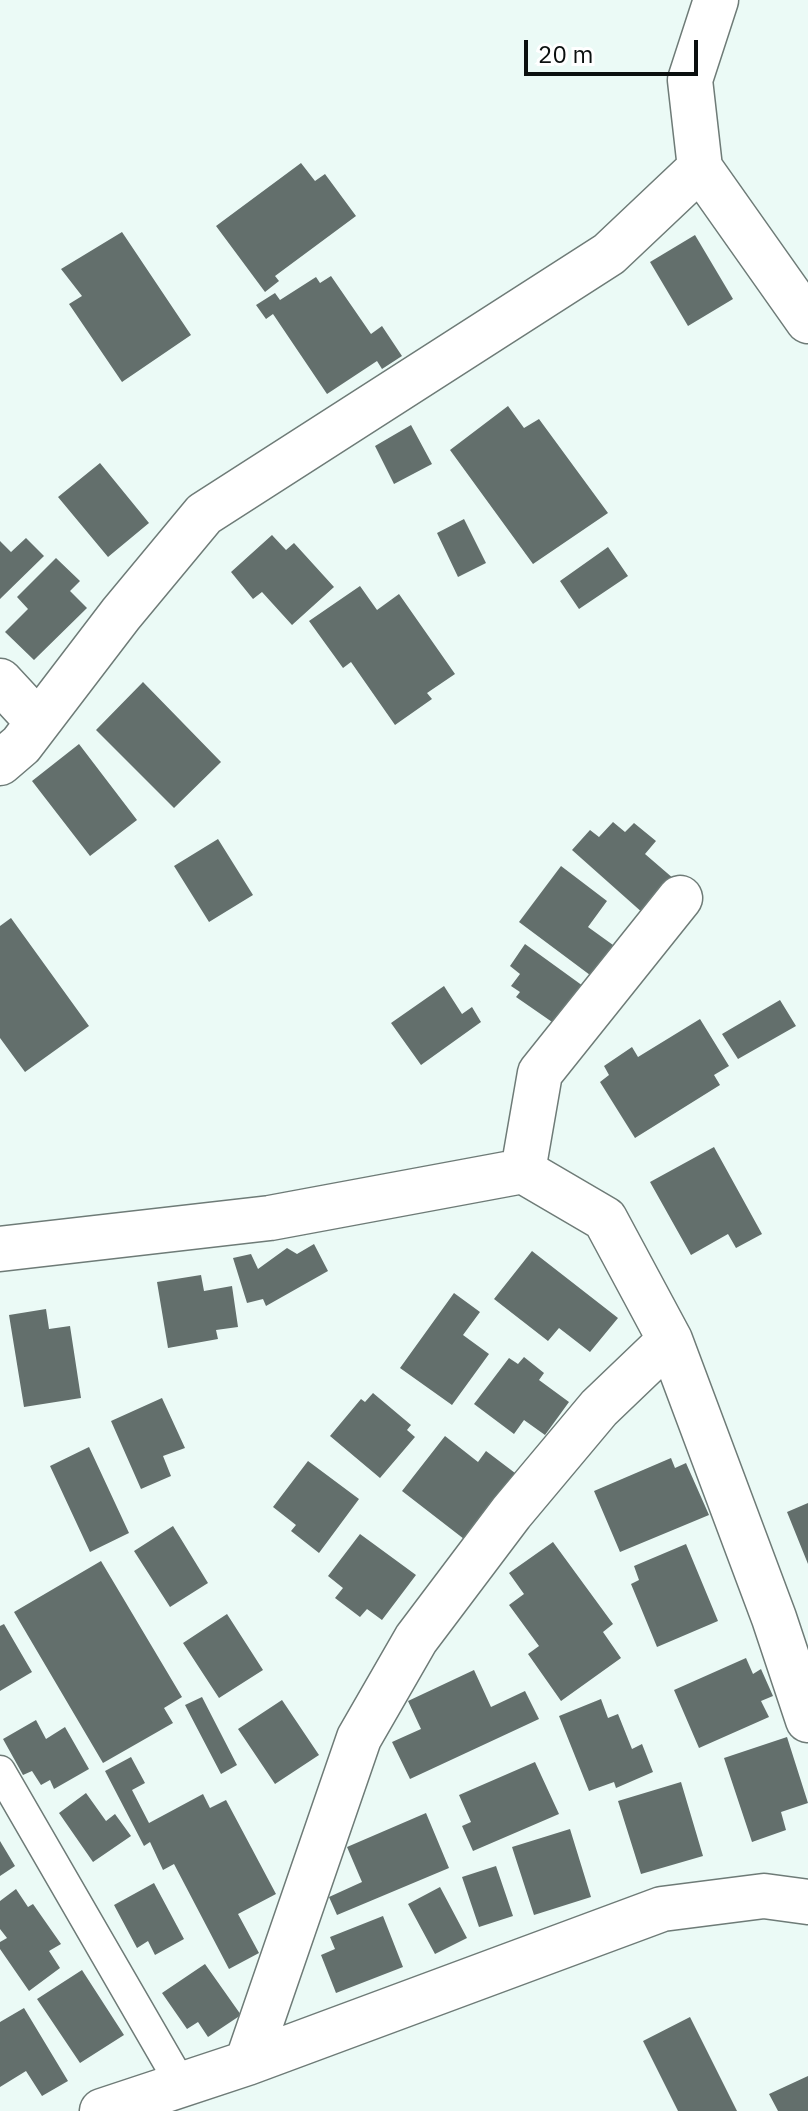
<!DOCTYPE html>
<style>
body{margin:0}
#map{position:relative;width:808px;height:2111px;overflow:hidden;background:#ebfaf6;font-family:"IBM Plex Sans",sans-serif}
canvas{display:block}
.scale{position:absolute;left:524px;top:40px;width:174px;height:36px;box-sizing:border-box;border:4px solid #0b100f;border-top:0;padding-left:10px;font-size:24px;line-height:28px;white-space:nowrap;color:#0b100f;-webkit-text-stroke:6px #fff;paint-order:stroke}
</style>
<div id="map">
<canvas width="808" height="2111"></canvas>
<div class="scale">20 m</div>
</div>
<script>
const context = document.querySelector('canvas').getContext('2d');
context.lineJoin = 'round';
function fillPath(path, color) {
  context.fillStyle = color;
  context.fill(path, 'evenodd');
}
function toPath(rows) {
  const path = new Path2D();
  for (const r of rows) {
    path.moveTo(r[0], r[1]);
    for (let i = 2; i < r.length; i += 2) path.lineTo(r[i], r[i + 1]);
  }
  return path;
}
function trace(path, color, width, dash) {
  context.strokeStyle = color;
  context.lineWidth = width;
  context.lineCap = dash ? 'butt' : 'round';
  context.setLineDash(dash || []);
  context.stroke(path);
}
fillPath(toPath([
 [301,163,315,181,325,174,356,216,275,276,279,281,265,292,216,226],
 [122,232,191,335,122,382,69,304,82,296,61,269],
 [695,235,733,299,688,326,650,262],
 [331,276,371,334,382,326,402,356,382,369,377,361,327,394,273,314,266,319,256,305,275,293,280,300,316,277,320,283],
 [508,406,524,428,539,419,608,513,533,564,450,450],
 [411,425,432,464,394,484,375,446],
 [100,463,149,523,108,557,58,497],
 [464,519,486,563,458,577,437,533],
 [272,535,286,550,294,543,334,587,292,625,262,592,253,599,231,572],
 [26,538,44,556,0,599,0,541,11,552],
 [608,547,628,576,579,609,560,581],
 [56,558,80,581,70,591,87,608,34,660,5,632,28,609,17,597],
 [360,586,377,610,399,594,455,674,427,693,432,699,395,725,351,662,343,668,309,621],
 [143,682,221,762,174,808,96,730],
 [79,744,137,820,90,856,32,781],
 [613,822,625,832,634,823,656,841,645,854,674,879,644,914,572,850,590,830,599,837],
 [218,839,253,895,209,922,174,866],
 [561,866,607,901,588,927,613,945,590,975,519,922],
 [11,918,89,1026,25,1072,0,1038,0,926],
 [525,944,583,986,555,1024,516,997,520,992,511,986,520,974,510,966],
 [444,986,462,1014,472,1007,481,1022,421,1065,391,1023],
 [780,1000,796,1026,738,1059,722,1034],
 [700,1019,729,1066,714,1075,720,1085,635,1138,600,1082,609,1075,604,1066,632,1047,638,1057],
 [714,1147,762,1234,736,1248,728,1234,691,1255,650,1182],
 [314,1244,328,1271,266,1306,263,1299,247,1303,233,1258,251,1254,258,1269,287,1248,297,1254],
 [532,1251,618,1318,590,1352,559,1328,548,1341,494,1299],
 [201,1275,204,1291,232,1286,238,1327,216,1330,218,1339,168,1348,157,1282],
 [454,1293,480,1312,463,1335,489,1354,452,1405,400,1368],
 [46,1309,49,1329,70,1326,81,1398,24,1407,9,1315],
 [524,1357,544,1373,539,1380,569,1402,545,1435,524,1420,514,1434,474,1404,509,1358,518,1364],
 [373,1393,411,1425,407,1430,415,1437,380,1478,330,1436,361,1399,365,1402],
 [162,1398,185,1448,163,1456,171,1476,141,1489,111,1421],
 [445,1436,478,1462,486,1451,515,1473,464,1539,402,1491],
 [89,1447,129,1533,90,1552,50,1466],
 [671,1458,675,1468,686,1463,709,1515,620,1552,594,1491],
 [308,1461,359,1499,319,1553,291,1531,296,1525,273,1507],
 [808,1503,808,1564,787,1512],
 [173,1526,208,1583,170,1607,134,1551],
 [360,1534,416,1575,382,1620,367,1609,360,1617,335,1598,343,1588,328,1576],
 [553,1542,613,1624,603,1632,621,1658,561,1701,528,1654,539,1646,509,1605,524,1594,509,1573],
 [686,1544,718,1621,657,1647,631,1584,639,1580,634,1566],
 [101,1561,182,1697,164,1708,173,1723,103,1763,14,1612],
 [227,1614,263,1670,219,1698,183,1643],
 [4,1624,32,1672,0,1691,0,1626],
 [746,1658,753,1674,761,1669,773,1696,761,1701,769,1717,699,1748,674,1690],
 [474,1670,491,1707,525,1691,539,1719,410,1779,392,1742,421,1729,408,1701],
 [202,1697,237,1765,221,1774,185,1705],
 [601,1699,608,1718,618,1714,632,1749,642,1744,653,1772,616,1788,614,1782,589,1791,559,1716],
 [282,1700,319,1755,275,1784,238,1729],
 [36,1720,46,1739,65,1727,89,1769,54,1789,50,1780,41,1785,32,1771,23,1775,3,1739],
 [787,1737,808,1803,781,1812,786,1830,752,1842,724,1758],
 [131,1757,145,1783,132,1790,149,1823,203,1794,210,1808,226,1800,276,1894,238,1914,259,1953,229,1969,174,1864,163,1870,150,1842,144,1846,105,1771],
 [535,1762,559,1814,473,1851,462,1826,471,1822,459,1795],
 [681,1782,703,1856,641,1874,618,1801],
 [86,1793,106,1821,115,1814,131,1836,93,1862,59,1813],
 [426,1813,449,1868,337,1915,329,1897,362,1882,347,1847],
 [570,1829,591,1897,534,1915,512,1847],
 [0,1841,15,1866,0,1876],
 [496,1866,513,1916,479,1927,462,1877],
 [154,1883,184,1939,155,1955,148,1941,137,1948,114,1905],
 [440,1887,467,1938,435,1954,408,1904],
 [16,1889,28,1907,33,1904,61,1944,49,1951,60,1968,29,1991,0,1949,0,1942,7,1938,0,1929,0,1901],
 [383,1916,403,1967,336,1993,321,1955,335,1949,330,1937],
 [205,1964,241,2015,208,2037,198,2022,187,2029,162,1993],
 [82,1970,124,2035,80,2063,37,1999],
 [24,2008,68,2081,42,2096,26,2071,0,2087,0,2022],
 [690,2017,737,2111,678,2111,643,2041],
 [808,2076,808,2111,778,2111,769,2094]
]), '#636f6c');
const service = toPath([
 [0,1771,181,2084]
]);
const minor = toPath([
 [716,0,690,80,700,168,808,321],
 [0,681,38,722],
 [0,763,21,745,121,614,204,514,609,254,700,168],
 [680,898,540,1073,523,1171,605,1219,670,1340,774,1618,808,1720],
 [0,1249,270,1218,523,1171],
 [247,2063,359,1738,416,1639,511,1513,599,1408,670,1340],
 [102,2111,247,2063,662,1909,764,1896,808,1902]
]);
trace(service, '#6e7b77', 33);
trace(minor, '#6e7b77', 47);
trace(service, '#fff', 30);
trace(minor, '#fff', 44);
</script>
